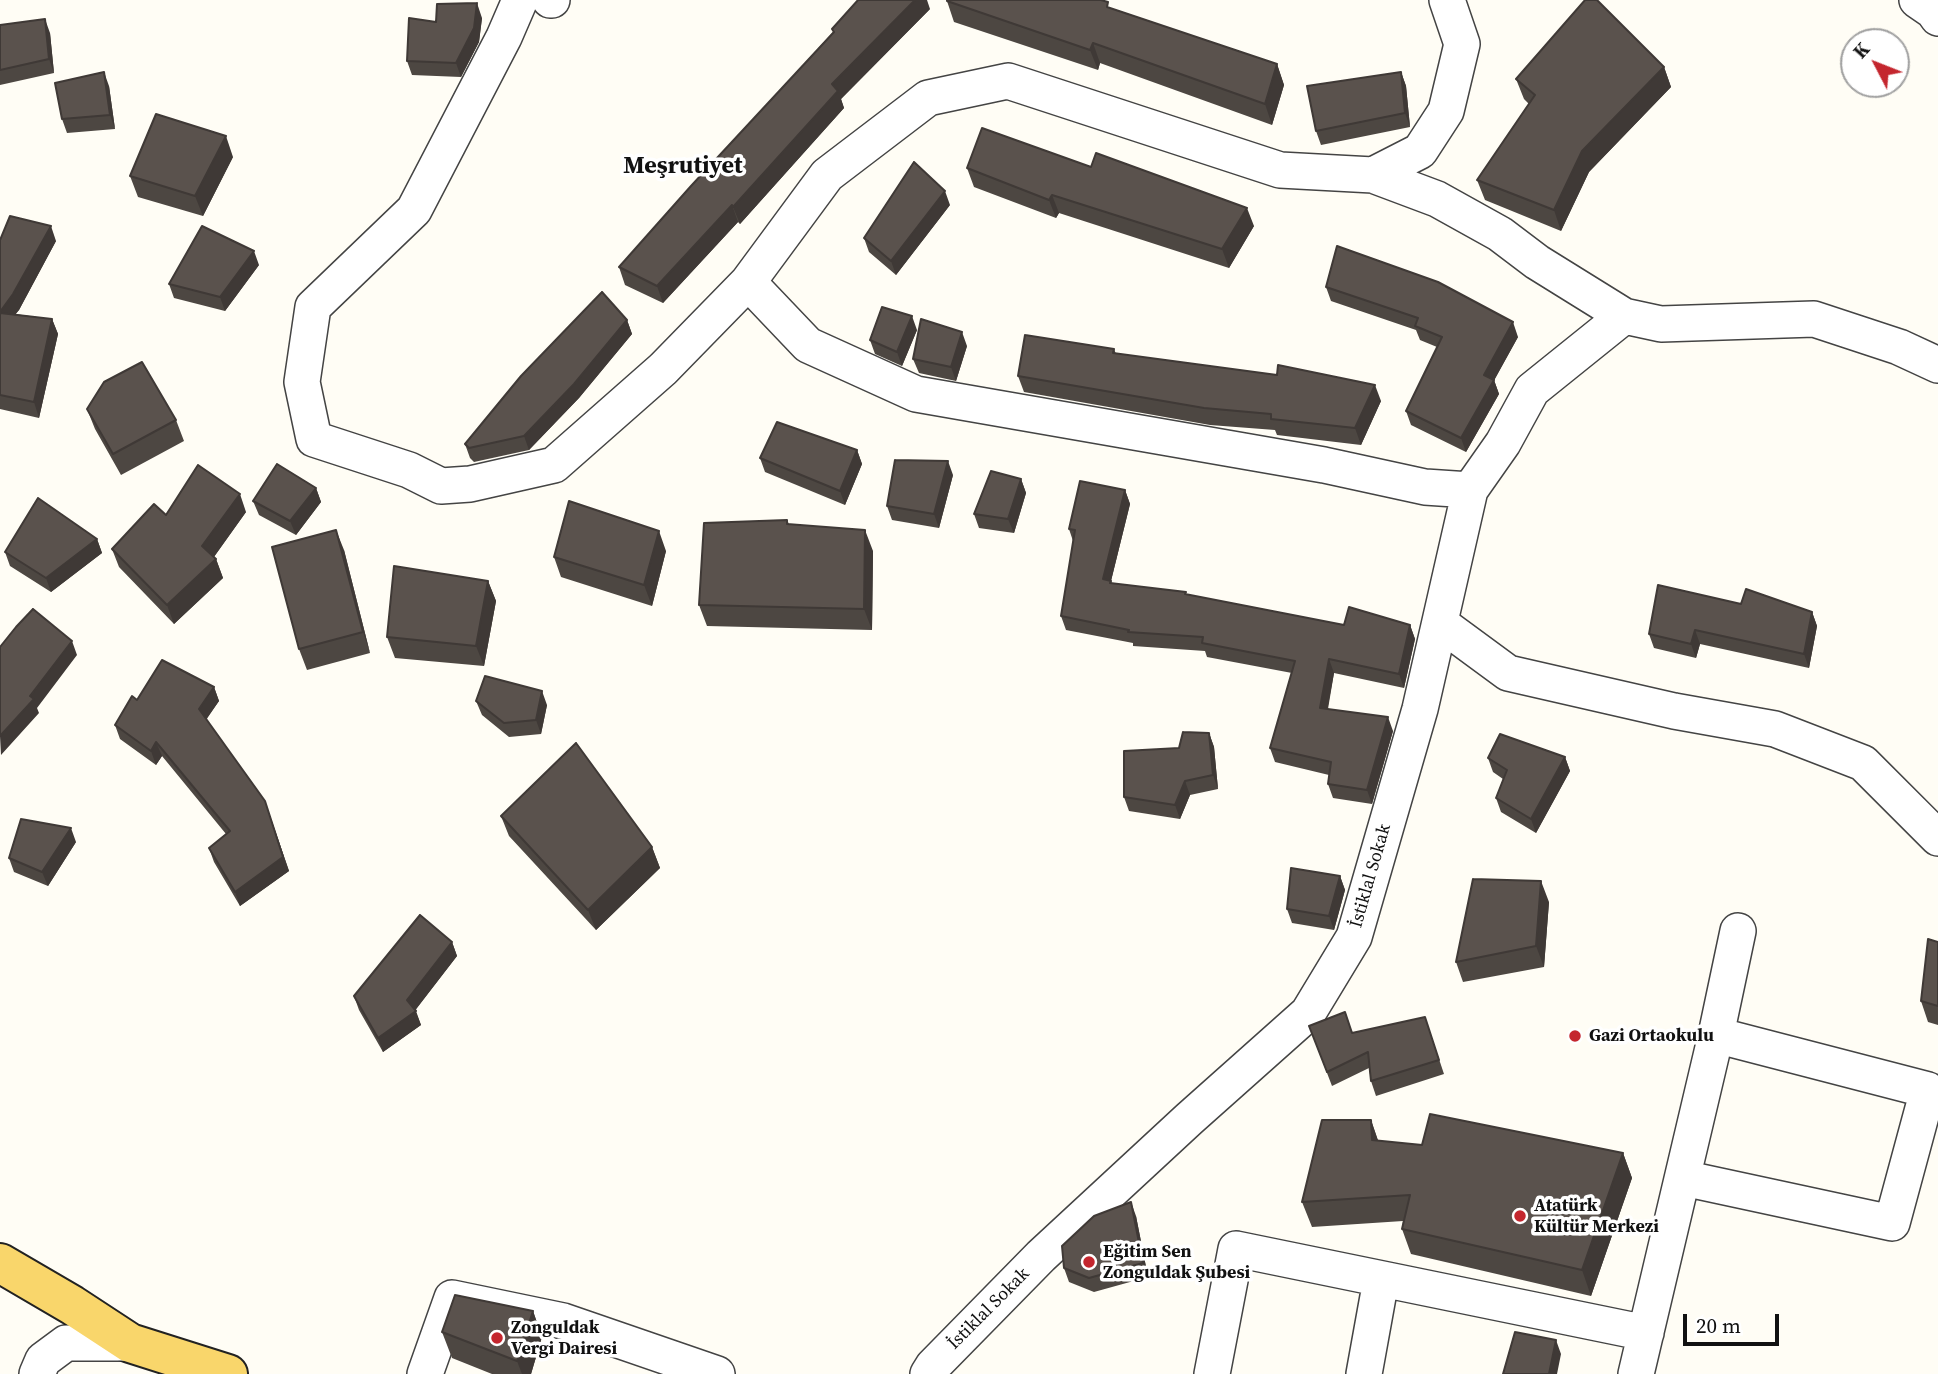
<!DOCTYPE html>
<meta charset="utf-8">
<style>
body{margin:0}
#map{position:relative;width:1938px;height:1374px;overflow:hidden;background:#fffdf5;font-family:"Source Serif 4",serif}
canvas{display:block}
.north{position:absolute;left:1840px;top:28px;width:70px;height:70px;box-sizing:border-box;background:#fff;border:2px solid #a0a0a0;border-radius:50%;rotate:312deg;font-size:19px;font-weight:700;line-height:28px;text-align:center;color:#111}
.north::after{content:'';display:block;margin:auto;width:24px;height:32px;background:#c4262e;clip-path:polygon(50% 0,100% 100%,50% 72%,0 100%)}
.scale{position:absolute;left:1683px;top:1314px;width:96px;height:32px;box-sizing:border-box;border:4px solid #111;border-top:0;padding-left:9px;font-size:21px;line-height:24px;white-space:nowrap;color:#111;-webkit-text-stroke:5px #fff;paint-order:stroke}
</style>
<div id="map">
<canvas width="1938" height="1374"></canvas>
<div class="north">K</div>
<div class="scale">20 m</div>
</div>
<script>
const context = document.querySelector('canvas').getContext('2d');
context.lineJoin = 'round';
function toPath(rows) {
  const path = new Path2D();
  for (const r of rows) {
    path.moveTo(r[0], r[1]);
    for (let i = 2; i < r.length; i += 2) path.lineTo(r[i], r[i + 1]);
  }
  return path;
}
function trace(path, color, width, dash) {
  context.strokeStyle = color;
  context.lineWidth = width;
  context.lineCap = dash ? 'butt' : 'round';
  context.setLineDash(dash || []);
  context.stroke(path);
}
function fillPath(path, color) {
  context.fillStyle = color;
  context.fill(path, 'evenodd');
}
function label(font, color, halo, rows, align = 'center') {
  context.font = font + ' "Source Serif 4",serif';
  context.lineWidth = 7;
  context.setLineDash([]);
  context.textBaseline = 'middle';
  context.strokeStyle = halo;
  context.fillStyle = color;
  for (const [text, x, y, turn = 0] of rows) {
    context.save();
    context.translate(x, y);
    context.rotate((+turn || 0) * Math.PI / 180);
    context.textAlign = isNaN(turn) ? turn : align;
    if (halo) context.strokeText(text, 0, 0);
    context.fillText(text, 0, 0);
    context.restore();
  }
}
const minor = toPath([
 [520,0,504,37,414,210,313,307,302,382,314,439,409,470,441,486,470,484,554,465,663,369,748,282,827,175,928,98,1008,81,1280,170,1373,175,1437,199,1500,234,1537,262,1624,316,1661,324,1814,319,1899,347,1938,365],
 [550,0,552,0],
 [1917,0,1933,11,1938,18],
 [1373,175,1420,151,1446,111,1462,44,1447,0],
 [748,282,808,345,916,394,1324,465,1425,487,1470,490],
 [1440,623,1508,673,1674,711,1775,729,1863,763,1938,838],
 [1683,1178,1892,1223,1928,1090,1716,1035],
 [37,1374,43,1360,66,1343,130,1343],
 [425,1374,452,1298,563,1321,717,1374],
 [928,1374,933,1366,1041,1256,1189,1119,1308,1013,1354,937,1420,709,1470,490,1503,443,1532,390,1624,316],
 [1212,1374,1236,1249,1646,1333],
 [1364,1374,1381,1280],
 [1636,1374,1716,1035,1738,931]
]);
const major = toPath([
 [0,1263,72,1305,130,1343,228,1374]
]);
trace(minor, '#444', 38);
trace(major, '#222', 42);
trace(minor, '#fff', 35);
trace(major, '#f9d66b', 38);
fillPath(toPath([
 [947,1,1111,8,1277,64,1284,85,1272,125,1100,63,1098,70,954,22],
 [930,9,841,99,844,108,740,224,738,222,663,303,625,285,619,267,833,32,832,29],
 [482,18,479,42,461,77,412,75,407,61,436,22],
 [0,25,50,33,54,73,0,85],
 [1664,67,1671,87,1589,172,1561,231,1485,200,1477,180,1529,104,1524,99,1516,79],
 [1401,72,1406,86,1410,127,1321,145,1316,131],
 [109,86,115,129,67,133,62,119],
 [233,157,203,216,138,197,130,176],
 [967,168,1254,226,1229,268,1059,213,1056,218,974,187],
 [950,205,896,275,869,252,864,238],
 [0,240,56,241,19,310,15,314,52,319,58,334,39,418,0,409],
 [259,265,225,311,174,298,169,284],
 [1326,287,1518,337,1494,380,1499,394,1466,452,1411,425,1406,411,1437,347,1420,340,1416,330,1331,301],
 [627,320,632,334,579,398,529,450,474,462,470,458,465,444],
 [917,330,902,366,875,354,870,340],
 [967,346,956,381,919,373,913,359],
 [1114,349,1116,354,1381,401,1361,445,1277,435,1275,430,1210,425,1024,392,1018,376],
 [87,409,176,420,184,441,121,475,95,429],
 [857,450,862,464,845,505,765,472,760,458],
 [953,475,939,528,892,520,887,506],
 [1021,479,1026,493,1014,533,979,528,974,514],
 [316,488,321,502,296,535,259,515,253,501],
 [1125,490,1130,504,1111,581,1112,584,1187,595,1344,625,1410,625,1415,639,1404,688,1334,673,1328,709,1393,731,1372,804,1333,798,1328,784,1329,775,1275,762,1270,748,1292,673,1207,657,1205,651,1133,646,1133,643,1066,630,1061,616,1073,541,1069,529],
 [246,512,214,557,216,559,223,578,174,624,119,567,112,549,166,515],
 [787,520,789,524,873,551,872,630,707,626,699,605],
 [97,539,102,553,51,592,10,566,5,552],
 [344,550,370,653,307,670,299,649],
 [666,551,652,606,561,577,554,557],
 [488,581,496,601,484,666,395,658,387,637],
 [1812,612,1817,626,1809,668,1700,644,1696,658,1654,648,1649,634],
 [214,687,219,701,206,719,265,801,289,871,240,906,214,862,209,848,226,834,162,756,156,765,120,739,115,725,137,700],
 [476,701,547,705,541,734,509,737,482,715],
 [1209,733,1214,747,1218,789,1190,795,1180,819,1129,811,1124,797,1179,748],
 [1565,757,1570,771,1536,833,1501,812,1496,798,1503,779,1493,772,1488,758],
 [501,816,652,847,660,868,596,930,509,836],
 [76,842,48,886,14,872,9,858],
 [1340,876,1345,890,1334,930,1292,923,1287,909],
 [1549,902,1544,967,1463,982,1456,962],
 [452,942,457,956,415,1010,421,1025,383,1052,359,1010,354,996],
 [1938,942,1938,1025,1928,1022,1921,1001],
 [1425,1017,1444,1074,1376,1096,1371,1081,1369,1068,1332,1086,1309,1026,1352,1033],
 [1371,1120,1378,1141,1422,1145,1623,1153,1632,1178,1591,1296,1411,1254,1402,1229,1403,1221,1312,1227,1302,1202],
 [1136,1216,1148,1277,1094,1292,1069,1282,1064,1268],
 [533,1311,542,1337,531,1374,492,1374,452,1358,442,1332]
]), '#4d4742');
fillPath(toPath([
 [915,0,927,0,930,9,841,99,844,108,740,224,733,207,832,84],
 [477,3,482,18,479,42,461,77,456,63],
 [45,19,50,33,54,73,49,59],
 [1093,43,1100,63,1098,70,1090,50],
 [1277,64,1284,85,1272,125,1265,104],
 [1664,67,1671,87,1589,172,1561,231,1554,210,1582,151],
 [104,72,109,86,115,129,110,115],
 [1401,72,1406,86,1410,127,1405,113],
 [226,136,233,157,203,216,195,196],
 [945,191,950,205,896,275,891,261],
 [1052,195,1059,213,1056,218,1049,200],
 [732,205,738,222,663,303,657,286],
 [1247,208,1254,226,1229,268,1222,249],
 [51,226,56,241,19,310,5,328,0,315,0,312],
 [254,251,259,265,225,311,220,297],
 [912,316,917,330,902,366,897,352],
 [52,319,58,334,39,418,34,402],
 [627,320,632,334,579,398,529,450,524,436],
 [1513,322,1518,337,1490,388,1494,380,1499,394,1466,452,1461,438,1484,375],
 [962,332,967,346,956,381,951,367],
 [1375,385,1381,401,1361,445,1355,428],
 [857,450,862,464,845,505,840,491],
 [948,461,953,475,939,528,934,514],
 [1021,479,1026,493,1014,533,1008,519],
 [316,488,321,502,296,535,290,521],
 [1125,490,1130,504,1108,593,1103,579],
 [240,494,246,512,208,565,202,546],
 [336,530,344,550,370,653,363,632],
 [865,530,873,551,872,630,864,609],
 [659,531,666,551,652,606,644,585],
 [97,539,102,553,51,592,46,578],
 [216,559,223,578,174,624,167,605],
 [488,581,496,601,484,666,476,646],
 [1812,612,1817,626,1809,668,1804,654],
 [1410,625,1415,639,1404,688,1399,674],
 [1695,630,1700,644,1696,658,1691,644],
 [72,641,77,655,37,708,39,713,1,755,0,736],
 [1329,659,1334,673,1325,722,1320,708],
 [214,687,219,701,204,723,199,709],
 [542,691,547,705,541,734,536,720],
 [1388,717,1393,731,1372,804,1367,790],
 [1209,733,1214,747,1218,789,1213,775],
 [156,742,162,756,156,765,151,751],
 [1565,757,1570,771,1536,833,1531,819],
 [1185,781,1190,795,1180,819,1175,805],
 [265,801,289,871,240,906,235,892],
 [71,828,76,842,48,886,42,872],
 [652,847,660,868,596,930,588,910],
 [1340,876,1345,890,1334,930,1329,916],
 [1541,881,1549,902,1544,967,1536,946],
 [452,942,457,956,414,1012,416,1011,421,1025,383,1052,378,1038],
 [1371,1120,1380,1146,1372,1140],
 [1623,1153,1632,1178,1591,1296,1582,1270],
 [1131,1202,1136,1216,1148,1277,1143,1263],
 [533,1311,542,1337,531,1374,522,1374,517,1361],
 [1556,1340,1561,1354,1557,1374,1549,1374]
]), '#3f3936');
const building = toPath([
 [858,0,915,0,832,84,838,91,733,207,732,205,657,286,619,267,691,186,834,32,832,29,858,0],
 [947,0,1101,0,1108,2,1107,7,1277,64,1265,104,1093,43,1090,50,947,1,947,0],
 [1585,0,1597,0,1664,67,1582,151,1554,210,1477,180,1535,95,1516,79,1585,0],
 [477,3,474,28,456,63,407,61,409,18,436,22,437,4,477,3],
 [45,19,49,59,0,70,0,25,45,19],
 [104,72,110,115,62,119,55,83,104,72],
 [1401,72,1405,113,1316,131,1307,86,1401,72],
 [156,114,226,136,195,196,130,176,156,114],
 [982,128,1091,167,1096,153,1247,208,1222,249,1052,195,1049,200,967,168,982,128],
 [914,162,945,191,891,261,864,238,914,162],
 [10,216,51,226,13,294,0,312,0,240,10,216],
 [202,226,254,251,220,297,169,284,202,226],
 [1337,246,1438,282,1513,322,1484,375,1494,380,1461,438,1406,411,1442,337,1415,326,1418,318,1326,287,1337,246],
 [602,292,627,320,574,384,524,436,469,448,465,444,521,376,602,292],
 [882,307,912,316,897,352,870,340,882,307],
 [0,313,52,319,34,402,0,395,0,313],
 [921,319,962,332,951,367,913,359,921,319],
 [1025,335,1114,349,1113,353,1277,375,1278,365,1375,385,1355,428,1271,419,1271,414,1204,408,1018,376,1025,335],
 [142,362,176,420,113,454,87,409,104,382,142,362],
 [777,422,857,450,840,491,760,458,777,422],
 [895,460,948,461,934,514,887,506,895,460],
 [277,464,316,488,290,521,253,501,277,464],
 [198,465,240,494,202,546,216,559,167,605,112,549,154,504,166,515,198,465],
 [991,471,1021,479,1008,519,974,514,991,471],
 [1080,481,1125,490,1103,579,1111,581,1110,583,1186,592,1185,594,1344,625,1349,607,1410,625,1399,674,1329,659,1320,708,1388,717,1367,790,1328,784,1331,762,1270,748,1295,661,1202,643,1203,637,1128,632,1129,630,1061,616,1075,530,1069,529,1080,481],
 [38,498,97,539,46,578,5,552,38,498],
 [569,501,659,531,644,585,554,557,569,501],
 [787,520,787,524,865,530,864,609,699,605,704,523,787,520],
 [336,530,363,632,299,649,272,547,336,530],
 [394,566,488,581,476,646,387,637,394,566],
 [1658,585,1741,604,1746,589,1812,612,1804,654,1695,630,1691,644,1649,634,1658,585],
 [33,609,72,641,30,696,34,699,0,736,0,647,16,627,33,609],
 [162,660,214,687,199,709,265,801,283,857,235,892,209,848,230,831,156,742,151,751,115,725,132,696,137,700,162,660],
 [485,676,542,691,536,720,504,723,476,701,485,676],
 [1183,732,1209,733,1213,775,1185,781,1175,805,1124,797,1124,751,1179,748,1183,732],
 [1500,734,1565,757,1531,819,1496,798,1507,770,1488,758,1500,734],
 [576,743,652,847,588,910,501,816,576,743],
 [21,819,71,828,42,872,9,858,21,819],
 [1291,868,1340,876,1329,916,1287,909,1291,868],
 [1473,879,1541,881,1536,946,1456,962,1473,879],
 [420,915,452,942,407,1000,416,1011,378,1038,354,996,420,915],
 [1928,939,1938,942,1938,1006,1921,1001,1928,939],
 [1345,1012,1352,1033,1425,1017,1439,1060,1371,1081,1368,1052,1327,1072,1309,1026,1345,1012],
 [1430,1114,1623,1153,1582,1270,1402,1229,1410,1195,1302,1202,1322,1120,1371,1120,1372,1140,1422,1145,1430,1114],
 [1131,1202,1143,1263,1089,1278,1064,1268,1062,1246,1094,1216,1131,1202],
 [455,1295,533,1311,517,1361,442,1332,455,1295],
 [1515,1332,1556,1340,1549,1374,1503,1374,1515,1332]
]);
fillPath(building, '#5a524d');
trace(building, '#3f3936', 2);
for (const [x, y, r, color] of [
 [1575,1036,7,"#c4262e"],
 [1520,1216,7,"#c4262e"],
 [1089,1262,7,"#c4262e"],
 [497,1338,7,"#c4262e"]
]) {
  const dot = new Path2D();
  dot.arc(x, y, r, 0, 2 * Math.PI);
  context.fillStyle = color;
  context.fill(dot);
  trace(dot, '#fff', 2.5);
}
label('18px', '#111', '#fff', [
 ["İstiklal Sokak",1371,876,-74],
 ["İstiklal Sokak",989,1309,-45]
]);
label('bold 18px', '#111', '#fff', [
 ["Gazi Ortaokulu",1589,1036],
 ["Atatürk",1534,1206],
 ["Kültür Merkezi",1534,1227],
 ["Eğitim Sen",1103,1252],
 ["Zonguldak Şubesi",1103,1273],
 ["Zonguldak",511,1328],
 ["Vergi Dairesi",511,1349]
], 'left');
label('bold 24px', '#111', '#fff', [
 ["Meşrutiyet",683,167]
]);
</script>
